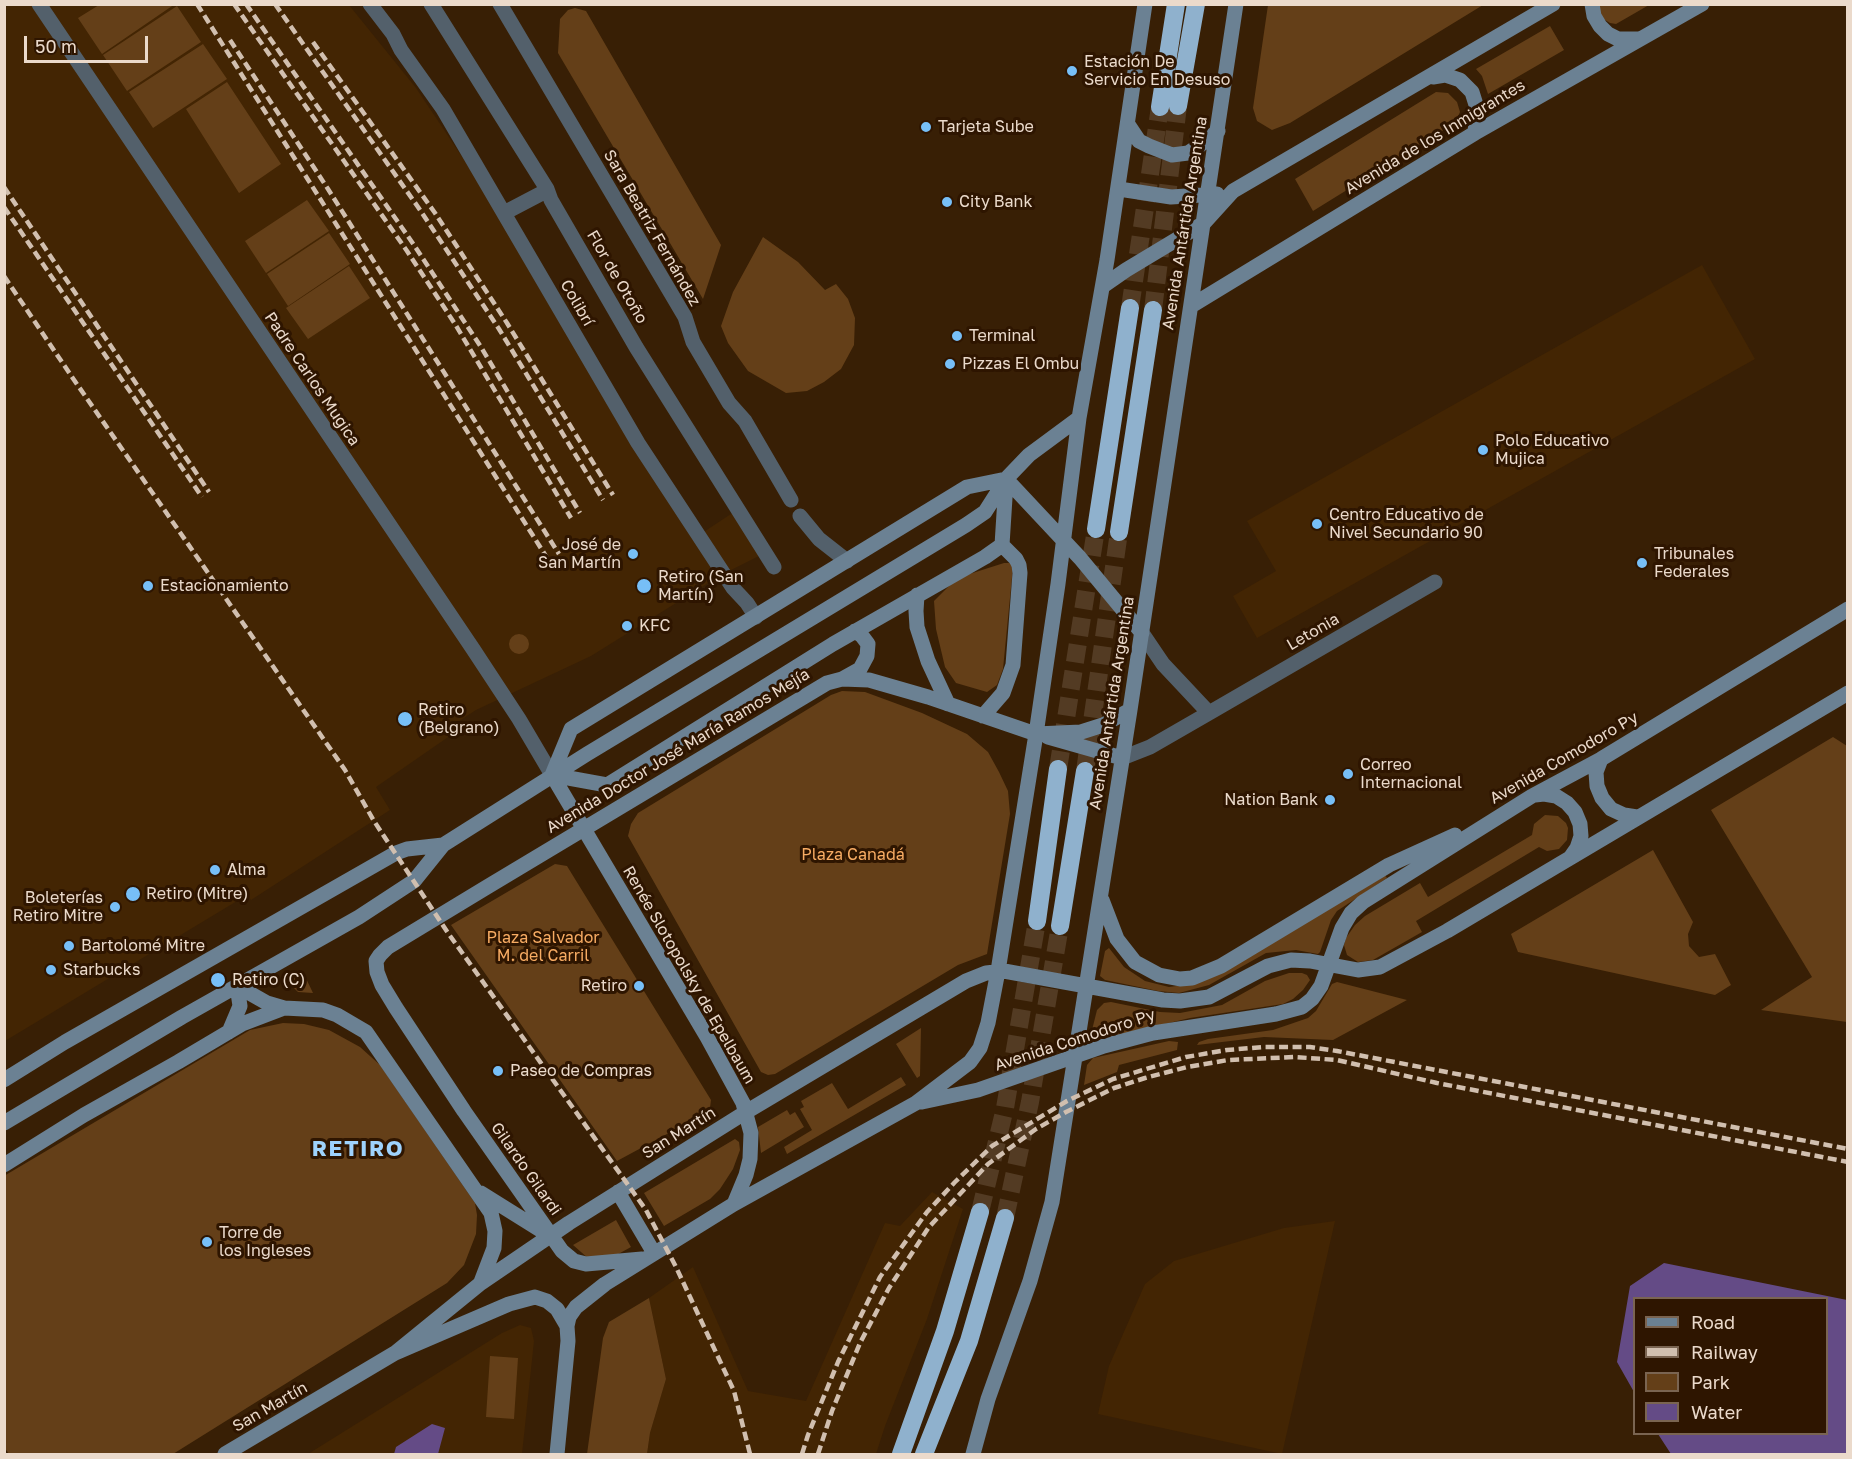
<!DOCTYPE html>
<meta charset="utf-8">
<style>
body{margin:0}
#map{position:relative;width:1852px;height:1459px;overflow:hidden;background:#381f05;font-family:"Golos Text",sans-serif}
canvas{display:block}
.frame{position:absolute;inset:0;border:6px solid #ebdacb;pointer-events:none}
.legend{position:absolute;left:1633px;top:1297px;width:195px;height:138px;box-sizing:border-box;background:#2e1500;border:2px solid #7a6451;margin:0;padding:8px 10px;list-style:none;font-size:18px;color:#ebdacb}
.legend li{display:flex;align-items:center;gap:12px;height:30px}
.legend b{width:30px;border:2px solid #7a6451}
.scale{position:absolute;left:24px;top:36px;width:124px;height:27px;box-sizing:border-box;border:3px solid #ebdacb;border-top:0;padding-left:8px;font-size:18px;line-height:21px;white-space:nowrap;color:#ebdacb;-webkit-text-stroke:4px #2e1500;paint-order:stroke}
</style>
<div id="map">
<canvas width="1852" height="1459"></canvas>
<div class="frame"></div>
<ul class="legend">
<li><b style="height:8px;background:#6b8193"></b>Road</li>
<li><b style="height:8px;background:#d1bfaf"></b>Railway</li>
<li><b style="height:16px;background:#643f18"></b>Park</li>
<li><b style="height:16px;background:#644b86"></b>Water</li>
</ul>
<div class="scale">50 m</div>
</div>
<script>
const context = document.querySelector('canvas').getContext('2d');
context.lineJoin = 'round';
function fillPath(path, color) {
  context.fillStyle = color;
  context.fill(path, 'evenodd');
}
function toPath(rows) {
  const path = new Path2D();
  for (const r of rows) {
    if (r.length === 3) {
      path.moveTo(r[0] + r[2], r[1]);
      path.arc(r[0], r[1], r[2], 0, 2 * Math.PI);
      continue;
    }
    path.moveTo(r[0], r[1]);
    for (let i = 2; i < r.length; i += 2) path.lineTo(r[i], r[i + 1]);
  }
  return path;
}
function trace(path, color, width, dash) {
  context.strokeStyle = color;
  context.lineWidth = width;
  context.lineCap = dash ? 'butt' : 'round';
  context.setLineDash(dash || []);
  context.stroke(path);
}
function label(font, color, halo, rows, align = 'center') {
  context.font = font + ' "Golos Text",sans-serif';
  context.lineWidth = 6;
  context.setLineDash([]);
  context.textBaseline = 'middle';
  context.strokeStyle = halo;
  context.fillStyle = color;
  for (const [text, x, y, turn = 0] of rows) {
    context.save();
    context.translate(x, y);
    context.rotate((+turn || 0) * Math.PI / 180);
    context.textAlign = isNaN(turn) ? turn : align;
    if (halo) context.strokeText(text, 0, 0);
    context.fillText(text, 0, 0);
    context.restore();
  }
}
fillPath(toPath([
 [5,5,349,5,416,88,499,212,696,537,734,512,761,555,721,575,591,656,476,710,450,727,454,733,376,787,390,810,251,900,247,895,5,1041],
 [1702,265,1755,359,1257,638,1233,596,1276,571,1247,521],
 [932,1192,963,1209,927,1319,885,1426,876,1454,647,1454,650,1433,666,1379,649,1298,693,1267,748,1391,806,1401,885,1223,900,1226],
 [1335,1221,1282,1454,1098,1414,1109,1366,1145,1284,1174,1261,1284,1228],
 [520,1325,531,1328,534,1341,522,1454,308,1454,502,1333]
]), '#432503');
fillPath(toPath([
 [175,4,102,54,78,18,99,5],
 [1599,4,1649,5,1616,24,1610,23,1600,17],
 [1268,5,1268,4,1483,5,1290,123,1272,130,1257,121,1253,108],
 [177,6,201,42,127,91,103,55],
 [575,8,586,11,721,245,703,299,558,53,560,19,568,10],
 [1550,26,1564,50,1488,94,1482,76,1476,69],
 [203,44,227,79,153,128,129,92],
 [227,82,281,164,239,193,186,109],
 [1436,92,1448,93,1457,102,1460,112,1455,123,1313,211,1295,179],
 [307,200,329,231,266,273,245,241],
 [329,233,350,264,288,306,267,274],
 [763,237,798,262,825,290,836,284,848,299,855,318,854,345,841,369,824,382,807,391,786,393,748,371,728,343,721,326,733,292],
 [349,266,370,298,308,339,286,308],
 [1004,563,1010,563,1013,567,1003,669,997,685,987,692,956,683,945,667,936,629,934,601,957,578],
 [519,644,10],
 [842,691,865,692,922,713,967,734,988,752,999,772,1008,791,1010,814,987,954,958,965,775,1074,768,1075,761,1072,628,836,631,824,638,813,831,695],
 [1833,737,1847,746,1847,1022,1761,1010,1812,977,1711,810],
 [1545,815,1558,816,1566,823,1568,828,1567,840,1559,849,1547,851,1539,847,1416,921,1422,932,1373,960,1358,962,1347,955,1344,945,1346,938,1355,925,1365,916,1420,883,1428,897,1532,835,1534,824],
 [1653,850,1693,922,1688,934,1689,946,1699,957,1715,954,1731,985,1715,995,1518,952,1511,934],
 [555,864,567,866,711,1100,710,1108,704,1114,617,1161,451,925],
 [1384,874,1387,878,1337,911,1331,920,1320,952,1318,954,1296,950,1266,953,1209,985,1179,993,1158,991,1105,980,1100,976,1105,951,1109,948,1124,967,1145,981,1169,987,1184,985],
 [302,970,313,993,298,992,291,985,292,976],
 [1289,973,1302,973,1307,975,1310,980,1303,990,1293,999,1283,1004,1190,1018,1101,1039,1095,1038,1091,1034,1097,1010,1104,1003,1111,1002,1160,1012,1180,1013,1222,1005,1265,981],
 [1337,982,1407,1000,1333,1040,1264,1037,1197,1045,1199,1042,1208,1039,1273,1030,1308,1018,1316,1011,1332,984],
 [283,1023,304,1024,329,1030,360,1047,380,1065,475,1203,477,1215,476,1234,464,1265,447,1283,173,1454,9,1454,4,1447,4,1176,250,1030],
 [921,1028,920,1076,917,1078,896,1044],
 [1169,1041,1178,1042,1177,1050,1119,1065,1117,1072,1084,1085,1087,1065,1093,1058],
 [901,1077,906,1085,787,1154,784,1147,812,1130,800,1109,804,1107,801,1101,832,1083,848,1109],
 [787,1110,790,1115,795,1112,804,1127,761,1153,758,1127],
 [735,1139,739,1142,740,1150,733,1169,720,1189,710,1199,664,1226,644,1193],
 [616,1220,631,1247,611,1258,589,1259,573,1245],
 [649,1298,666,1379,650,1433,647,1454,587,1454,603,1338,609,1322],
 [490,1356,518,1358,514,1419,486,1417]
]), '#643f18');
fillPath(toPath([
 [1664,1263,1847,1300,1847,1454,1671,1454,1658,1434,1826,1434,1826,1298,1634,1298,1634,1392,1617,1362,1630,1286],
 [432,1424,445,1428,438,1454,394,1454,396,1447]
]), '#644b86');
trace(toPath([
 [1130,308,1160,107],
 [1153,310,1178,106],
 [1058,769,1096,529],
 [1085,771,1119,532],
 [980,1212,1005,1108,1037,921],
 [1005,1218,1030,1102,1060,926]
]), '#533b23', 18, [18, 9]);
trace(toPath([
 [370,4,393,34,401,50,443,109,638,443,733,588,747,603,756,617],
 [431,4,547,189,551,200,636,347,774,567],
 [500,4,685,317,693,342,729,403,745,421,791,500],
 [504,213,546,191],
 [800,516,819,539,847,561],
 [1209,713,1435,582],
 [1122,758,1150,747,1209,713,1163,664,1142,633]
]), '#53606b', 15);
trace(toPath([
 [39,4,473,649,519,719,552,775]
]), '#53606b', 15);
trace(toPath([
 [1592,4,1594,16,1600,26,1608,34,1618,39,1638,39],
 [1433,77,1445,75,1460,80,1472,92,1477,108,1475,133],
 [1129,126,1139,141,1149,146,1172,155,1188,153,1200,145,1218,131],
 [1119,189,1171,197,1217,194],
 [1103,286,1126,270,1204,223,1233,191,1553,4],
 [1191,306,1475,133,1702,4],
 [1006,479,1080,558,1142,633],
 [917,595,916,611,917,627,928,661,948,704],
 [842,679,860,669,867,656,868,644,862,636,855,631],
 [983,716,1003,693,1013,665,1020,573,1019,565,1016,559,1002,545],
 [1048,737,1122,758],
 [1601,759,1596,772,1597,786,1602,798,1611,809,1624,815,1637,817],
 [552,775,607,785,833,644,985,557,1002,545,1006,482],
 [552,775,571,729,967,487,1006,479],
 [552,775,707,1037,743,1103,751,1133,750,1159,746,1175,734,1204],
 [1535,795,1544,794,1556,796,1567,803,1575,812,1580,824,1581,836,1577,848,1570,858],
 [1102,900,1117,939,1135,962,1159,975,1180,979,1192,978,1221,966,1389,865,1455,835],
 [237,986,267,1003,284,1008,323,1010,337,1015,366,1032,491,1213,495,1231,494,1248,481,1282],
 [229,1032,240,1006,237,986],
 [4,1080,65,1042,396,853,407,849,443,845],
 [922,1102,978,1090,1104,1046,1153,1033,1276,1014,1302,1007,1312,999,1321,986,1342,928,1351,913,1363,902,1532,796,1601,759,1848,609],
 [4,1123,182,1017,359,917,414,881,443,845,587,754,966,525,985,512,1006,479,1029,455,1079,418],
 [4,1165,84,1115,178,1062,242,1024,284,1008],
 [618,1192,654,1253],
 [481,1193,545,1233],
 [642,1259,586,1264,574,1261,562,1251,464,1111,396,1008,382,985,377,972,376,961,380,955,388,947,487,887,827,683,842,679,869,680,928,697,1036,734,1081,732,1103,725,1130,710],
 [567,1326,569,1317,576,1307,605,1284,734,1204,916,1103,970,1062,980,1048,988,1023,998,971,1036,734,1058,584,1079,418,1107,260,1145,4],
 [395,1353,481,1283,569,1223,746,1112,966,981,986,973,1004,971,1163,1000,1180,1001,1209,997,1268,966,1291,960,1310,961,1358,970,1380,967,1447,931,1848,693],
 [225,1454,395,1353,509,1304,535,1297,547,1301,557,1309,567,1326,568,1341,557,1454],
 [973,1454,988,1399,1030,1281,1052,1202,1130,710,1236,4]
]), '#6b8193', 15);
trace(toPath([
 [1178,106,1196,4],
 [1160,107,1176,4],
 [1096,529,1130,308],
 [1119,532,1153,310],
 [1037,921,1058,769],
 [1060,926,1085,771],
 [901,1454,945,1331,980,1212],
 [924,1454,969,1341,1005,1218]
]), '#8fb1cd', 18);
trace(toPath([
 [197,4,549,561],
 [234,4,407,251,455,324,571,518],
 [246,4,414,245,481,347,580,513],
 [275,4,418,207,499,329,603,500],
 [230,40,328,189,559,554],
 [313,42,435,213,507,323,613,495],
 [4,187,209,492],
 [4,207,202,497],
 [4,276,72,377,345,770,374,821,448,933,646,1210,676,1267,734,1391,750,1454],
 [802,1454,808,1435,838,1362,880,1277,927,1212,955,1182,992,1146,1067,1101,1113,1079,1186,1057,1227,1050,1263,1047,1310,1047,1337,1051,1848,1149],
 [818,1454,832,1411,860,1343,889,1288,929,1227,988,1164,1036,1129,1066,1112,1114,1088,1145,1078,1187,1067,1228,1060,1294,1057,1337,1060,1437,1083,1848,1162]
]), '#d1bfaf', 4.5, [9, 4.5]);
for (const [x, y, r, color] of [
 [1072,71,6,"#77bff7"],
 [926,127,6,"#77bff7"],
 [947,202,6,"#77bff7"],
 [957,336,6,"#77bff7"],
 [950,364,6,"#77bff7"],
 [1483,450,6,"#77bff7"],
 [1317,524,6,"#77bff7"],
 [633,554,6,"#77bff7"],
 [1642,563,6,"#77bff7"],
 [148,586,6,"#77bff7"],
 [644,586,8,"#77bff7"],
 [627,626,6,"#77bff7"],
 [405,719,8,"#77bff7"],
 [1348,774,6,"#77bff7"],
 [1330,800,6,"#77bff7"],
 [215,870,6,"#77bff7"],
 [133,894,8,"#77bff7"],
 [115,907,6,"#77bff7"],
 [69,946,6,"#77bff7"],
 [51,970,6,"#77bff7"],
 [218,980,8,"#77bff7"],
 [639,986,6,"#77bff7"],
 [498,1071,6,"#77bff7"],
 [207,1242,6,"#77bff7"]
]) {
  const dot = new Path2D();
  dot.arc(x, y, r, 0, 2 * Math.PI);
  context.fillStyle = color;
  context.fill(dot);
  trace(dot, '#2e1500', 2);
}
label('16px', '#ebdacb', '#2e1500', [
 ["Estación De",1084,62],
 ["Servicio En Desuso",1084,80],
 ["Tarjeta Sube",938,127],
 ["City Bank",959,202],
 ["Terminal",969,336],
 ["Pizzas El Ombu",962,364],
 ["Polo Educativo",1495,441],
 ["Mujica",1495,459],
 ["Centro Educativo de",1329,515],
 ["Nivel Secundario 90",1329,533],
 ["José de",621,545,"right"],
 ["San Martín",621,563,"right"],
 ["Tribunales",1654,554],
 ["Federales",1654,572],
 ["Retiro (San",658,577],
 ["Martín)",658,595],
 ["Estacionamiento",160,586],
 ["KFC",639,626],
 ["Retiro",418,710],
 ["(Belgrano)",418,728],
 ["Correo",1360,765],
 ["Internacional",1360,783],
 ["Nation Bank",1318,800,"right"],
 ["Alma",227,870],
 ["Retiro (Mitre)",146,894],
 ["Boleterías",103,898,"right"],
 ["Retiro Mitre",103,916,"right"],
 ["Bartolomé Mitre",81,946],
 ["Starbucks",63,970],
 ["Retiro (C)",232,980],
 ["Retiro",627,986,"right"],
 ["Paseo de Compras",510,1071],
 ["Torre de",219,1233],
 ["los Ingleses",219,1251]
], 'left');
label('16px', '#ebdacb', '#2e1500', [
 ["Avenida de los Inmigrantes",1435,137,-31],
 ["Avenida Antártida Argentina",1185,223,-81],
 ["Sara Beatriz Fernández",652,228,60],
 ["Flor de Otoño",617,277,60],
 ["Colibrí",577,303,60],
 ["Padre Carlos Mugica",312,379,56],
 ["Letonia",1313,632,-30],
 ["Avenida Antártida Argentina",1112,703,-81],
 ["Avenida Doctor José María Ramos Mejía",678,751,-31],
 ["Avenida Comodoro Py",1564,758,-30],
 ["Renée Slotopolsky de Epelbaum",689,975,60],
 ["Avenida Comodoro Py",1075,1040,-18],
 ["San Martín",679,1133,-32],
 ["Gilardo Gilardi",526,1169,55],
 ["San Martín",270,1407,-30]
]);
label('16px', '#f8ac63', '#2e1500', [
 ["Plaza Canadá",853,855],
 ["Plaza Salvador",543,938],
 ["M. del Carril",543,956]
]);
context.letterSpacing = '1.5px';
label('bold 22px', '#9ed2fc', '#2e1500', [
 ["RETIRO",358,1149]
]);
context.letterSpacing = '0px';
</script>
